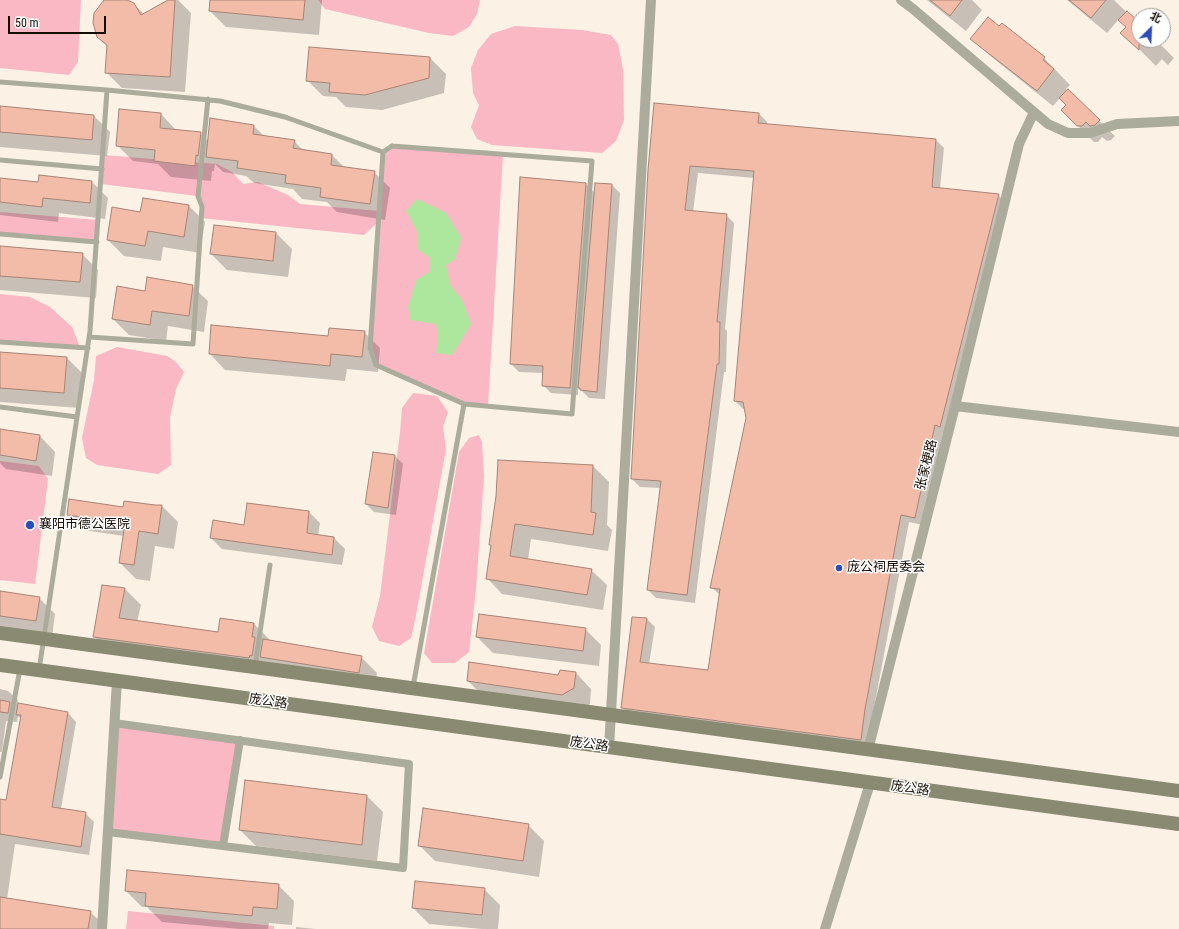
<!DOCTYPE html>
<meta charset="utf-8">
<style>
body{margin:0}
#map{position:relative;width:1179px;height:929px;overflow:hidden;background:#fbf1e5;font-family:"Roboto Condensed","Noto Sans SC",sans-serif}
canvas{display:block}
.north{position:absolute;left:1131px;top:8px;width:40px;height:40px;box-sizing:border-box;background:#fff;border:1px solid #a19e9a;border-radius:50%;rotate:24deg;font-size:11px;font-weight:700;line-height:16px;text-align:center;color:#150c03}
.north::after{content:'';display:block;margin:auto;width:14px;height:18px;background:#2d4bbb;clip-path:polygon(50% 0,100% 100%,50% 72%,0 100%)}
.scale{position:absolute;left:8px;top:16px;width:98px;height:18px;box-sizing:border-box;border:2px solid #150c03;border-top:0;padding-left:5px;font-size:12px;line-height:14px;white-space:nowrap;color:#150c03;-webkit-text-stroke:3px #fff;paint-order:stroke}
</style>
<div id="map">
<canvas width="1179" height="929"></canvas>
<div class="north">北</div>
<div class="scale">50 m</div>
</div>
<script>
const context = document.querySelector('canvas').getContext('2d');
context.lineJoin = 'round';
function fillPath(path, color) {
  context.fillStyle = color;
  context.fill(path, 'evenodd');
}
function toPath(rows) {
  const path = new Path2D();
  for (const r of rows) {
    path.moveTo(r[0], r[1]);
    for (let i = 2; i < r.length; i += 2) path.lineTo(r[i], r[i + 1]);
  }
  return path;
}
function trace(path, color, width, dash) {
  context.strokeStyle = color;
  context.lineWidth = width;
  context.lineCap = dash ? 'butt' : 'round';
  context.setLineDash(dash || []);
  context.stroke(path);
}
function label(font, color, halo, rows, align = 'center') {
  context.font = font + ' "Roboto Condensed","Noto Sans SC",sans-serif';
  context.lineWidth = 3;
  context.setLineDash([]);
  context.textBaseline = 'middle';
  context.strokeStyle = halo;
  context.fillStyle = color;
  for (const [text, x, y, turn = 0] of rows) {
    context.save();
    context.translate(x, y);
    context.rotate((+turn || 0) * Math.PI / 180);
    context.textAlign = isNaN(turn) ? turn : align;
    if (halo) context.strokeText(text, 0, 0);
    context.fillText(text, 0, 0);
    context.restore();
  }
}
fillPath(toPath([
 [0,0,81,0,78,62,69,75,0,68],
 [318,0,480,0,477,14,469,27,453,36,429,33,325,9],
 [515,26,582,30,611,35,618,44,623,70,624,120,616,141,602,153,492,145,477,139,471,127,479,105,473,93,471,68,478,50,491,34],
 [392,146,503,154,488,406,464,404,376,365,370,348,378,222,364,235,201,218,202,207,197,196,101,184,103,155,217,164,232,172,243,184,258,182,288,195,300,204,379,211,383,152],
 [0,212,99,220,97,242,0,234],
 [0,294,30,297,50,307,72,327,80,347,0,342],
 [117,347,167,356,176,362,184,372,176,389,170,417,171,465,158,474,97,465,86,458,82,438,94,380,96,356],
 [413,393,437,396,448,412,443,427,446,449,416,615,411,638,399,646,379,641,372,627,380,596,400,432,402,408],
 [479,435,482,442,484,477,476,589,469,652,455,663,432,663,424,653,459,452,469,438],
 [0,461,39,466,48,479,35,584,0,580],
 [114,723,240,740,223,846,108,832],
 [128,911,274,926,274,929,126,929]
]), '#fab8c4');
fillPath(toPath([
 [417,199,446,213,461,238,455,259,446,265,450,285,462,300,471,324,452,355,436,353,438,336,436,324,410,320,408,306,416,280,429,272,430,258,417,249,417,232,406,211]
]), '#ade79d');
fillPath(toPath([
 [106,0,125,0,134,4,144,14,170,0,178,0,191,13,185,92,122,88,106,72,108,47,98,37],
 [211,0,322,0,319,35,226,27,210,11],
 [927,0,972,0,982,10,966,31],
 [1067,0,1114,0,1139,24,1139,40,1156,40,1174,58,1168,65,1162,59,1156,66,1138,48,1127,27,1119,19,1107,33],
 [972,39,1044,58,1070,85,1066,89,1115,136,1111,140,1107,141,1102,137,1098,142,1094,142,1062,110,1067,105,1060,98,1053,106,988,54],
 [430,58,446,74,444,93,382,110,346,107,336,97,323,96,307,80],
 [0,108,94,116,110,132,107,156,0,147],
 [161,114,176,130,200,133,209,142,254,126,264,136,294,141,304,151,332,155,345,168,374,172,390,188,385,220,337,212,327,202,302,199,293,189,254,183,246,176,223,172,215,164,214,171,212,171,211,181,171,177,158,164,133,161,117,145],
 [759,114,767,122,767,124,936,140,944,148,940,189,998,195,1006,203,948,434,943,433,923,525,909,522,872,718,869,747,630,715,622,707,647,619,655,627,649,664,709,671,720,595,711,587,747,418,745,409,743,409,735,401,755,178,698,173,693,212,726,215,734,223,725,329,727,331,726,372,724,372,695,603,656,598,648,590,661,488,640,487,632,479,649,170],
 [0,179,39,183,92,182,108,198,105,219,59,213,58,222,0,215],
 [586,184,595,193,612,185,620,193,605,399,589,398,578,387,578,395,551,393,543,385,544,373,519,372,511,364],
 [189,206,205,222,200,253,163,247,161,261,124,256,108,240,141,213],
 [276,233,292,249,288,277,227,270,211,254],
 [0,247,82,254,98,270,96,298,0,290],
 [192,286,208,301,204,332,168,326,166,341,129,335,113,319,146,292],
 [364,332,380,348,378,372,347,369,345,381,225,370,210,354],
 [0,353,67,358,83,374,80,408,0,402],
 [0,430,40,436,55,452,52,476,6,469,0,463],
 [395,456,403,464,396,515,374,512,366,504],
 [593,466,609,482,607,525,612,530,608,551,531,539,528,560,591,570,607,585,603,610,502,594,487,578,492,546,490,544,497,496],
 [248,504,309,512,320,523,318,536,334,538,345,549,342,565,222,549,211,538,245,526],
 [162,506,178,522,174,549,155,546,150,581,136,579,120,563,124,536,84,530,68,514],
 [125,589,141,605,137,622,219,634,254,624,270,640,361,657,377,673,375,688,110,653,95,637],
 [0,592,39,598,55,614,52,637,0,630],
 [585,629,601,645,599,666,493,653,477,637],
 [576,673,591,689,590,704,578,711,484,697,468,681,558,676],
 [0,689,8,691,18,700,17,704,68,713,76,722,61,809,85,813,94,822,89,855,15,844,7,899,90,912,99,920,98,929,0,929,0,800,7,801,21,719,18,716,17,722,6,721,2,752,0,752],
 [246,781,367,796,383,812,377,861,256,846,240,830],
 [528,825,544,841,539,877,435,861,419,845],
 [278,885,294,901,292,925,269,923,268,929,240,929,162,922,147,907,142,907,126,891],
 [484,889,500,905,498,929,482,929,429,924,413,908],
 [296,927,316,929,296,929]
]), '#0003');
const building = toPath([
 [104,0,127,0,134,3,141,15,168,0,175,0,170,77,105,73,107,45,97,37,93,23,94,13,104,0],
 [210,0,305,0,303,20,209,11,210,0],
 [930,0,962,0,950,16,930,0],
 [1069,0,1106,0,1091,18,1069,0],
 [1127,11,1139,22,1139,50,1120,33,1126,27,1118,20,1127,11],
 [988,17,999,26,1002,23,1045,57,1043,60,1054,69,1037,91,970,39,988,17],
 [309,47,430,57,429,78,365,95,329,92,330,83,306,81,309,47],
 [1068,89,1100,120,1095,125,1090,126,1086,122,1082,126,1077,126,1061,110,1066,105,1059,98,1068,89],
 [654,103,759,113,758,123,936,139,932,187,999,194,940,427,935,425,915,518,901,515,865,709,861,740,621,708,632,617,647,618,640,662,708,670,720,589,710,588,746,418,743,402,734,401,754,171,690,166,685,210,727,214,717,322,720,322,719,364,717,364,687,595,647,590,661,481,631,479,648,170,654,103],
 [0,106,94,115,92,140,0,132,0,106],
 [119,109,161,113,160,128,201,132,198,156,196,155,195,166,154,161,155,150,116,146,119,109],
 [210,118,254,125,253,134,295,140,293,148,332,154,331,165,375,171,370,204,320,197,321,188,285,183,286,175,237,168,238,161,206,157,210,118],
 [39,175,92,181,90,203,43,198,42,207,0,202,0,178,38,182,39,175],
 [520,177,586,183,570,388,542,386,543,366,510,364,520,177],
 [595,183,612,184,597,392,580,390,580,388,578,388,595,183],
 [143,198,189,205,184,237,148,231,145,246,107,240,112,207,140,212,143,198],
 [214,225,276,232,273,261,210,254,214,225],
 [0,246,83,253,80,282,0,276,0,246],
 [147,277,193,285,189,316,152,311,150,325,112,319,117,286,145,291,147,277],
 [211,325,328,336,329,328,365,331,362,357,331,354,330,366,209,354,211,325],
 [0,352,67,357,64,393,0,388,0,352],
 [0,429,40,435,36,461,0,455,0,429],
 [373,452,395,455,388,508,365,504,373,452],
 [498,460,593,465,591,512,596,513,593,535,515,524,510,556,592,569,587,595,486,579,491,545,489,545,496,496,498,460],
 [69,499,123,507,124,501,155,505,162,505,158,534,139,531,134,565,119,563,125,523,67,515,69,499],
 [247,503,309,511,307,533,334,537,332,555,210,538,213,520,244,525,247,503],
 [102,585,125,588,119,618,218,632,220,618,254,623,252,637,255,637,252,656,250,655,249,658,93,637,102,585],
 [0,591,40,597,36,621,0,616,0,591],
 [479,614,586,628,583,651,476,637,479,614],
 [263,639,362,656,359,673,260,657,263,639],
 [469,662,558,675,560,670,576,672,574,688,562,695,467,681,469,662],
 [0,700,10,702,8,713,0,712,0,700],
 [18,703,68,712,52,807,86,812,81,847,0,834,0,799,6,800,21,715,16,715,18,703],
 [245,780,367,795,362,845,239,830,245,780],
 [423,808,529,824,523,861,418,846,423,808],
 [127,870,279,884,277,909,253,907,252,916,145,906,146,893,125,891,127,870],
 [415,881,485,888,482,915,412,908,415,881],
 [0,897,91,911,88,929,0,929,0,897]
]);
fillPath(building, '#f3bca9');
trace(building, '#a78376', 1);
trace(toPath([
 [0,82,107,90,90,331,39,670],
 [107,90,220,101,285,117,383,152],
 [392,146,592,161,572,414,464,404,376,365,370,348,383,152,392,146],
 [0,160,102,169],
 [0,234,97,242],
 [89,337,193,344,202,207,198,196,208,99],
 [0,342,88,348],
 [0,407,77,417],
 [255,666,270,565],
 [413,687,464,404],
 [0,777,20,669]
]), '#acac9c', 5);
trace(toPath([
 [108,832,403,868,409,764,114,723],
 [223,846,240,740]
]), '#acac9c', 8);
trace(toPath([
 [901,0,912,8,1048,124,1068,133,1090,133,1117,124,1179,121],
 [955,406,1019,144,1034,112],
 [609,748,651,0],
 [868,750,955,406,1179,432],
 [102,929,117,681],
 [825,929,870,783]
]), '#acac9c', 10);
trace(toPath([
 [0,633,1179,791],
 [0,665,1179,824]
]), '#8a8972', 14);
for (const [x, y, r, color] of [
 [30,525,5,"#2d4bbb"],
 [839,568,4,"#2d4bbb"]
]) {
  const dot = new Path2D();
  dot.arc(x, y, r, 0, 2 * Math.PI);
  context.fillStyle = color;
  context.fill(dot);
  trace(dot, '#fff', 1.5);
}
label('13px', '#150c03', '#fff', [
 ["张家梗路",927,465,-76],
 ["庞公路",268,702,8],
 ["庞公路",589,745,8],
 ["庞公路",910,789,8]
]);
label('13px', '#150c03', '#fff', [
 ["襄阳市德公医院",39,525],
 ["庞公祠居委会",847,568]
], 'left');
</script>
